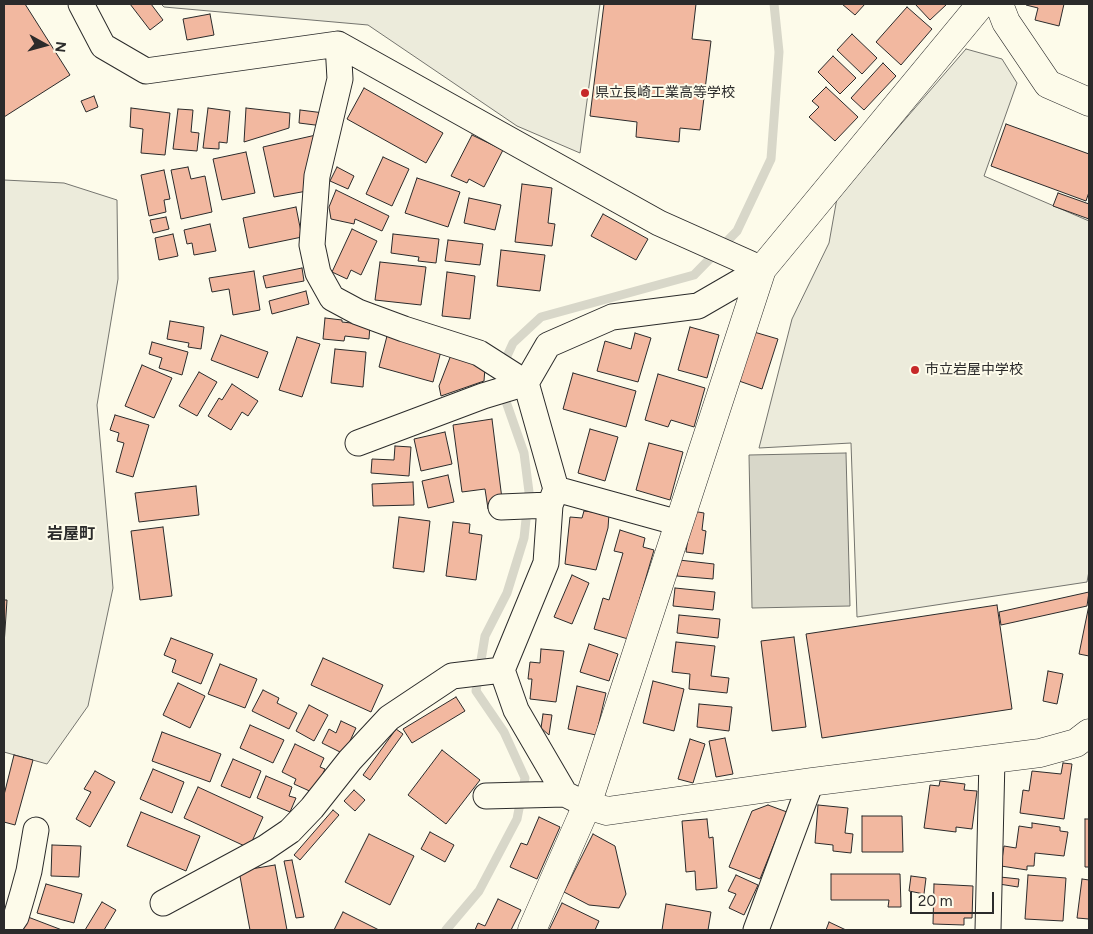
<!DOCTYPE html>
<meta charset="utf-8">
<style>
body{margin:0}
#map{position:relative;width:1093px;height:934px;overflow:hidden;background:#fdfbea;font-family:Figtree,sans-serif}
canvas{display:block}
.frame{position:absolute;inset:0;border:5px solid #2b2b2b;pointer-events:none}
.north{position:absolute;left:20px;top:20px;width:50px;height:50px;-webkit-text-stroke:4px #fdfbea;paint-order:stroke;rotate:97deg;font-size:14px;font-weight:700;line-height:20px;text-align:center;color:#2b2b2b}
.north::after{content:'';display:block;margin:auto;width:18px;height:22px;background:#2b2b2b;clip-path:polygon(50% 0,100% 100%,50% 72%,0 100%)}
.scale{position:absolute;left:910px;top:892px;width:84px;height:22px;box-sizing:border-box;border:2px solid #2b2b2b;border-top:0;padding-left:6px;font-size:15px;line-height:18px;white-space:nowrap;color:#2b2b2b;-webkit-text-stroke:4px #fdfbea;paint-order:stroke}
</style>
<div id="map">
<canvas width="1093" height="934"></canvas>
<div class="frame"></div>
<div class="north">N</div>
<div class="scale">20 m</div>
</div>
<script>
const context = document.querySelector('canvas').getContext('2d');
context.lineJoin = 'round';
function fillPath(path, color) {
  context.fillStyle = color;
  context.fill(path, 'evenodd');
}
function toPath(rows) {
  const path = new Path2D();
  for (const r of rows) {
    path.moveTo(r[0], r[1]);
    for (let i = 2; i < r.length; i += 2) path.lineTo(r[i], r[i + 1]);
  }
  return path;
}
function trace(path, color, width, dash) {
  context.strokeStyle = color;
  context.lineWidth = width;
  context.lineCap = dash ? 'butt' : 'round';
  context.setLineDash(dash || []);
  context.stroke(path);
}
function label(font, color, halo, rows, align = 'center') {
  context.font = font + ' Figtree,"Noto Sans JP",sans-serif';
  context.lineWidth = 4;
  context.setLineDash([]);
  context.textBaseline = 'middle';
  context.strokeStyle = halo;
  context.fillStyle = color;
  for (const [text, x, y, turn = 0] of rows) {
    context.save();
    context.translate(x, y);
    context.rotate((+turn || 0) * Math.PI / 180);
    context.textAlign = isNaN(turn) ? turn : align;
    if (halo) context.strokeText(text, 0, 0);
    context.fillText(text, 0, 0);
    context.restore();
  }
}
const green = toPath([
 [161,4,600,4,580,153,517,126,368,25,164,7,161,4],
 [966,49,1002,59,1017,83,984,176,1089,221,1089,571,1087,582,857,617,851,443,759,448,792,319,829,243,837,198,966,49],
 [4,180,64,183,117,200,118,279,97,405,113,588,88,706,47,764,4,752,4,180]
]);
fillPath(green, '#ecebdb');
trace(green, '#74746e', 1);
const water = toPath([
 [846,453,850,606,752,608,749,455,846,453]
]);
fillPath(water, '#d8d7c9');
trace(water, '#74746e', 1);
trace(toPath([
 [502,367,513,343,541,317,694,275,737,231,771,159,779,52,774,4],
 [446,930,479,891,517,819,525,778,504,732,476,691,485,636,507,593,524,538,529,492,524,453,503,393]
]), '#d8d7c9', 9);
const building = toPath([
 [4,4,25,4,70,75,4,117,4,4],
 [130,4,151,4,163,20,150,30,130,4],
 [604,4,696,4,692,39,711,41,700,130,680,128,679,142,636,137,637,122,590,116,604,4],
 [842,4,865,4,855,15,842,4],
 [915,4,947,4,930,20,915,4],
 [1026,4,1064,4,1059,26,1035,20,1038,8,1026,5,1026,4],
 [907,7,932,29,901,65,876,42,907,7],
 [210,14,214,35,187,40,183,19,210,14],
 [852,34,877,58,862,74,837,50,852,34],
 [833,56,856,78,840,94,818,72,833,56],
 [883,63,896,76,864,110,851,98,883,63],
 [826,87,858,117,835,141,809,117,819,107,812,101,826,87],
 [364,88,443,133,426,163,347,119,364,88],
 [94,96,98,107,86,112,81,101,94,96],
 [131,108,170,113,165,155,141,153,143,129,130,127,131,108],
 [208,108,230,111,227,143,219,142,219,149,203,148,208,108],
 [246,108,290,113,289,128,244,142,246,108],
 [178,109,193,110,191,132,199,133,197,151,173,149,178,109],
 [300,110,324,113,323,126,299,123,300,110],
 [1006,124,1089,154,1089,192,1086,201,991,166,1006,124],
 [316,135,307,191,274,197,263,147,316,135],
 [472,135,503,150,484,187,469,179,467,183,451,176,472,135],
 [246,152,255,193,222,200,213,159,246,152],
 [383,157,409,169,392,206,366,194,383,157],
 [188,167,191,179,205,176,212,212,181,219,171,170,188,167],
 [337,167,354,176,348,189,330,181,337,167],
 [164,170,170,199,164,200,166,212,149,216,141,175,164,170],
 [417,178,460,192,448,227,405,213,417,178],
 [522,184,552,188,548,223,555,224,552,246,515,242,522,184],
 [336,190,389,216,382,231,355,219,354,224,331,219,329,207,336,190],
 [1058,193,1089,204,1089,219,1053,206,1058,193],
 [469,198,501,205,495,230,464,223,469,198],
 [296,207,302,237,249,248,243,218,296,207],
 [603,214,648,239,636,260,591,236,603,214],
 [166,217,169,229,153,233,150,220,166,217],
 [210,224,216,251,194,255,192,243,187,244,184,230,210,224],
 [352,229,377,241,361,275,351,270,347,279,332,272,352,229],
 [173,234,178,256,159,260,155,238,173,234],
 [393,234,439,239,436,263,418,261,419,257,391,253,393,234],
 [448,240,483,244,480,265,445,261,448,240],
 [501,250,545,255,540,291,497,286,501,250],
 [380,262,426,267,421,305,375,300,380,262],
 [302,268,304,281,266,288,263,276,302,268],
 [254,271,260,310,233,315,229,289,212,292,209,278,254,271],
 [447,272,475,276,470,319,442,316,447,272],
 [306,291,309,304,272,314,269,301,306,291],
 [325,318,342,320,342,322,370,325,369,339,345,336,344,341,323,339,325,318],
 [170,321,204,327,201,349,188,347,189,343,167,339,170,321],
 [690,327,719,335,707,378,678,370,690,327],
 [754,332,778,339,762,389,739,381,754,332],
 [635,333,651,338,638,382,597,371,605,341,631,349,635,333],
 [221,335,268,352,258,378,211,360,221,335],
 [387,336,441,351,433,382,379,367,387,336],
 [297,337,320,344,302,397,279,390,297,337],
 [152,342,188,352,182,375,159,368,162,358,149,354,152,342],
 [335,349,366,352,363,387,331,383,335,349],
 [451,355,485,368,484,381,441,396,439,386,451,355],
 [142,365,172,378,154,418,125,406,142,365],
 [199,372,217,382,197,416,179,406,199,372],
 [573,373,636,391,626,427,563,409,573,373],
 [658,374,705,388,694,427,671,420,668,427,645,420,658,374],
 [232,384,258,401,248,416,242,412,231,430,208,416,219,398,222,400,232,384],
 [115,415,149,425,133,477,116,472,124,443,117,441,119,433,110,430,115,415],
 [492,419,503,507,488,509,485,489,462,492,453,425,492,419],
 [590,429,618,437,605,481,578,473,590,429],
 [445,432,452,464,421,471,414,439,445,432],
 [649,443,683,452,670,500,636,490,649,443],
 [395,446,411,447,409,476,371,473,372,459,394,460,395,446],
 [448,475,454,502,428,508,422,481,448,475],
 [413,482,414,505,373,506,372,484,413,482],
 [196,486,199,515,139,522,135,493,196,486],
 [584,511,609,514,608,528,596,570,565,564,570,517,582,518,584,511],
 [692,511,704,513,702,530,706,531,703,554,686,552,692,511],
 [399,517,430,521,424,572,393,568,399,517],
 [453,522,470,524,469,533,482,535,476,580,446,576,453,522],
 [163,527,172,596,140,600,131,531,163,527],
 [620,530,645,538,643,547,654,550,628,639,594,629,603,598,609,600,623,553,614,551,620,530],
 [679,560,714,564,713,579,677,576,679,560],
 [572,575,589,583,572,624,554,617,572,575],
 [675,588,715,592,713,610,673,606,675,588],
 [1089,592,1087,606,1001,625,999,612,1089,592],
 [4,600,7,600,4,645,4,600],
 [997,605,1012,709,822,738,806,634,997,605],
 [1089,605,1089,656,1079,654,1089,605],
 [679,615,720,619,718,638,677,633,679,615],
 [794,637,806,727,772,731,761,641,794,637],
 [171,638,213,654,201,684,172,672,176,660,164,655,171,638],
 [676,642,715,646,711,676,729,678,727,693,689,689,690,674,672,672,676,642],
 [589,644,618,654,609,681,580,672,589,644],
 [541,649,564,651,556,702,530,699,532,679,528,679,530,662,540,663,541,649],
 [323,658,383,685,371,712,311,685,323,658],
 [220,664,257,679,245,708,208,694,220,664],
 [1048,671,1063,674,1057,704,1043,701,1048,671],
 [653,681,684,689,674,731,643,723,653,681],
 [178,683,205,696,190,728,163,715,178,683],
 [577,686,606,693,596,735,568,729,577,686],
 [263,690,279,698,277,703,297,713,289,729,252,711,263,690],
 [456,697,465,711,412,743,403,729,456,697],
 [699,704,732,707,729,731,697,727,699,704],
 [309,705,328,715,314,741,296,731,309,705],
 [543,714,552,715,549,735,541,728,543,714],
 [341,721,356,728,344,754,322,743,329,729,336,733,341,721],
 [250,725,284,740,273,763,240,748,250,725],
 [396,729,403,734,370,780,363,775,396,729],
 [162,732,221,754,210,782,152,761,162,732],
 [725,738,733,774,716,777,709,741,725,738],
 [690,739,705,744,693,783,678,779,690,739],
 [295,744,324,758,320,767,325,769,314,793,294,784,296,779,282,772,295,744],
 [442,750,480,780,446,824,408,795,442,750],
 [14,755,33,760,15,825,4,822,4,795,14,755],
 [233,759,261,771,250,798,221,786,233,759],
 [1063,763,1072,764,1064,819,1020,813,1023,790,1029,791,1032,771,1061,774,1063,763],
 [153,769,184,782,172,813,140,799,153,769],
 [95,771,115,782,90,827,76,819,91,792,84,789,95,771],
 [266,776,292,787,289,796,296,798,290,812,257,798,266,776],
 [940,781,965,784,964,790,977,791,972,829,956,827,956,832,924,828,930,785,939,786,940,781],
 [198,787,263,817,249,848,184,818,198,787],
 [354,790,365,800,355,811,344,801,354,790],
 [768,805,787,812,760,879,729,867,752,811,768,805],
 [818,805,848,808,845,833,853,834,851,853,833,851,833,845,815,843,818,805],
 [333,810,339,815,300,860,294,855,333,810],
 [141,812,200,836,186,871,127,846,141,812],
 [862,816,902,816,903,852,862,852,862,816],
 [539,817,560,827,537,879,510,867,521,843,527,845,539,817],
 [707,819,709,838,713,837,717,888,696,890,695,871,686,872,682,821,707,819],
 [1085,819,1089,819,1089,867,1085,867,1085,819],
 [1032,823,1060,827,1060,831,1068,832,1064,856,1035,853,1034,866,1027,866,1027,870,1001,866,1004,846,1016,848,1019,826,1032,828,1032,823],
 [430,832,454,845,445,862,421,849,430,832],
 [369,834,414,856,390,905,345,882,369,834],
 [593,834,615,846,626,894,619,908,589,905,564,892,593,834],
 [52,845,81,846,79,877,51,876,52,845],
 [292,860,304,917,296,918,284,861,292,860],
 [275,865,287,930,250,930,239,871,275,865],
 [831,874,900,874,901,907,888,907,889,900,831,900,831,874],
 [736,875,758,885,744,915,729,908,736,894,728,891,736,875],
 [1028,875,1066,878,1063,921,1025,919,1028,875],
 [911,876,926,878,924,894,909,891,911,876],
 [1000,877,1019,879,1018,887,999,884,1000,877],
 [1082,879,1089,880,1089,919,1077,918,1082,879],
 [46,884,82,894,74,923,37,913,46,884],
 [934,884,973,886,972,918,964,918,964,925,933,924,934,884],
 [498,899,521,910,511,930,475,930,478,923,485,926,498,899],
 [102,902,116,910,104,930,85,930,102,902],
 [562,903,599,921,595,930,549,930,562,903],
 [666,904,711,912,708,930,662,930,666,904],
 [343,912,379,930,334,930,343,912],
 [28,917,62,930,23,930,28,917],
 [829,922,846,930,826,930,829,922]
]);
fillPath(building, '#f2b8a0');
trace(building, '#2b2b2b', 1);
const street = toPath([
 [81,4,103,46,146,71,338,44,659,223,762,269],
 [338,44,340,79,317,176,312,245,318,273,332,298,358,312,404,329,479,353,526,383],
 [358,443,483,396,526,383],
 [556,489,679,523],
 [501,507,550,505],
 [486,796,565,794],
 [587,805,565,794,516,710,502,670,546,563,550,505,556,489,526,383,548,345,612,317,698,306,762,269],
 [163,903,265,848,290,831,312,808,350,760,389,718,452,676,502,670],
 [7,930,16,917,23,893,29,871,36,830],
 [756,930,811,782],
 [988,930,992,759]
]);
const secondary = toPath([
 [999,4,1006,22,1048,84,1089,102],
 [587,805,607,811,811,782,1040,753,1076,743,1089,733],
 [532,930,587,805,762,269,981,4]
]);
trace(street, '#2b2b2b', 27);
trace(secondary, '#2b2b2b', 29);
trace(street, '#fdfbea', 25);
trace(secondary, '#fdfbea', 28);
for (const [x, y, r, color] of [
 [585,93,5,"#c62828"],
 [915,370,5,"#c62828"]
]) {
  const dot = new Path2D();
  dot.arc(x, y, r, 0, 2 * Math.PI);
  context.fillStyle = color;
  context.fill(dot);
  trace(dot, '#fdfbea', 2);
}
label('14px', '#2b2b2b', '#fdfbea', [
 ["県立長崎工業高等学校",595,93],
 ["市立岩屋中学校",925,370]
], 'left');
label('bold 16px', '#2b2b2b', '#fdfbea', [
 ["岩屋町",71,534]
]);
</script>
